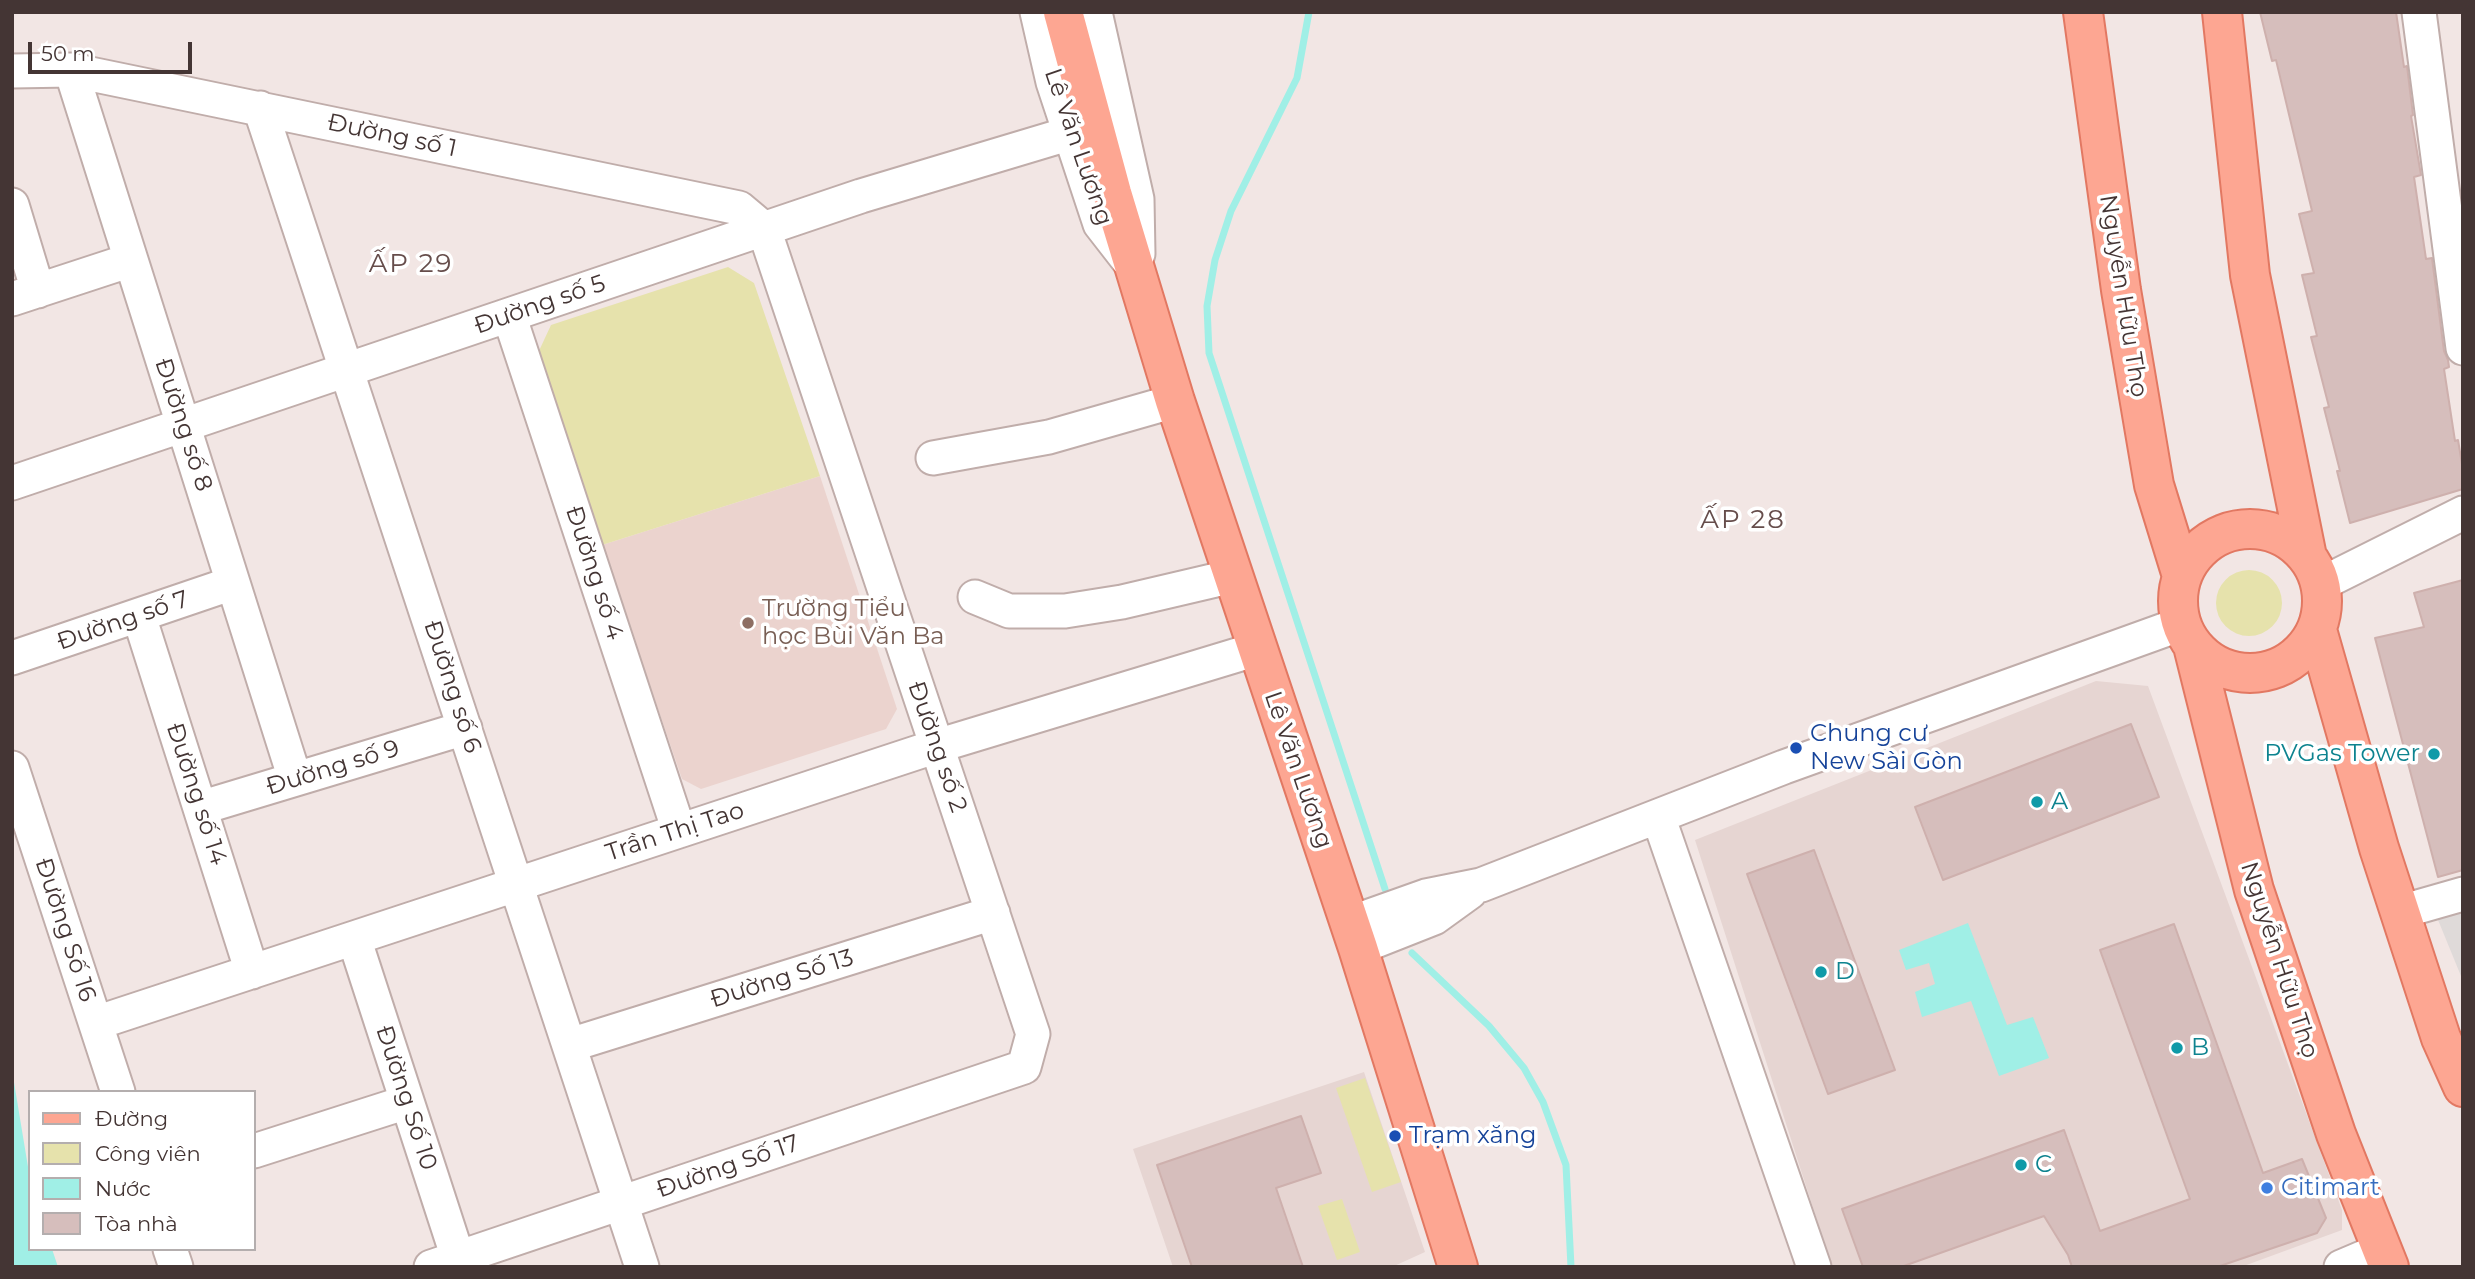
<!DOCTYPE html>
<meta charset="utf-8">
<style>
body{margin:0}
#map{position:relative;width:2475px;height:1279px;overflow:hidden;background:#f2e6e4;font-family:Montserrat,sans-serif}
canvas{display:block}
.frame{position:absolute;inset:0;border:14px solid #443534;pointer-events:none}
.legend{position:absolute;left:28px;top:1090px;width:228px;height:161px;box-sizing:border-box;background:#fff;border:2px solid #b4aeae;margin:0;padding:9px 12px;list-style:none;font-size:21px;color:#443534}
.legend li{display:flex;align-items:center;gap:14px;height:35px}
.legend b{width:35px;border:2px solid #b4aeae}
.scale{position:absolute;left:28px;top:42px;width:164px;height:32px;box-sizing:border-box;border:4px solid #443534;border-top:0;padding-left:9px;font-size:21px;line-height:24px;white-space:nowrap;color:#443534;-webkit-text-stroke:5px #fff;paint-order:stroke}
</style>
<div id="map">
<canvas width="2475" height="1279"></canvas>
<div class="frame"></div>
<ul class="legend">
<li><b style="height:9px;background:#fda692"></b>Đường</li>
<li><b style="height:19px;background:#e6e2ac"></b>Công viên</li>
<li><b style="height:19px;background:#a0efe6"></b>Nước</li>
<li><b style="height:19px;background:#d6bebc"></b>Tòa nhà</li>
</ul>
<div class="scale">50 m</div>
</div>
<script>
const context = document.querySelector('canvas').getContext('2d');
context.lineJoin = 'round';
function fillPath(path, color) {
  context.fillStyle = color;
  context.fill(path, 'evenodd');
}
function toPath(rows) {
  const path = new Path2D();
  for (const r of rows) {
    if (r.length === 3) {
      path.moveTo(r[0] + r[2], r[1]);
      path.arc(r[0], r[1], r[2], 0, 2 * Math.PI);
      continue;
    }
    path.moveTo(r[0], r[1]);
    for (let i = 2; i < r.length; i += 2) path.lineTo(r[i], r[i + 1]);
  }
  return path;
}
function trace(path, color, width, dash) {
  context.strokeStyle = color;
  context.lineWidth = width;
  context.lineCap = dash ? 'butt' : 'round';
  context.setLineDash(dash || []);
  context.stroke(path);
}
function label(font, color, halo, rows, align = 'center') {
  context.font = font + ' Montserrat,sans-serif';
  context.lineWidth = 7;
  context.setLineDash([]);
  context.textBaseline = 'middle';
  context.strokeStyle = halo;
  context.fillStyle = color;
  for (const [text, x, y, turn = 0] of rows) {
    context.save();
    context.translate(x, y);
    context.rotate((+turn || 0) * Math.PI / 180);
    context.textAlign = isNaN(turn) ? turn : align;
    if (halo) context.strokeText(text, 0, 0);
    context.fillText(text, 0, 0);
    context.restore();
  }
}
fillPath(toPath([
 [2096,681,2148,686,2342,1210,2342,1230,2241,1267,1832,1267,1695,840],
 [1364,1072,1425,1252,1392,1267,1173,1267,1133,1149]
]), '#e6d5d2');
fillPath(toPath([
 [820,476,897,709,886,729,701,789,682,779,602,545]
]), '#ebd3ce');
fillPath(toPath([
 [728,267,754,283,820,476,602,545,538,353,551,325],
 [2249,603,33],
 [1365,1078,1401,1182,1372,1192,1336,1088],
 [1342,1199,1360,1252,1337,1260,1318,1206]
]), '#e6e2ac');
fillPath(toPath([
 [2463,905,2463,981,2436,915]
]), '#dfdad9');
fillPath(toPath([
 [1968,923,2007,1025,2033,1017,2049,1058,1999,1076,1971,1001,1922,1017,1915,992,1935,984,1929,963,1906,970,1899,950],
 [12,1070,30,1179,30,1249,52,1249,58,1267,12,1267]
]), '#a0efe6');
trace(toPath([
 [1309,12,1297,78,1231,211,1215,260,1207,306,1209,353,1385,889],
 [1412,953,1489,1026,1524,1068,1543,1102,1566,1165,1571,1267]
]), '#a0efe6', 7);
const building = toPath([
 [2260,12,2396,12,2404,67,2407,66,2413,115,2411,116,2421,175,2414,177,2426,259,2432,258,2444,351,2448,360,2449,367,2444,369,2455,441,2458,440,2463,470,2463,489,2350,523,2337,471,2340,471,2324,408,2329,407,2311,337,2317,336,2302,275,2314,273,2299,214,2312,211,2276,60,2272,61,2260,12],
 [2463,580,2463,870,2438,877,2375,638,2424,627,2414,593,2463,580],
 [2131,724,2159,797,1943,880,1915,807,2131,724],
 [1814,850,1895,1070,1828,1094,1747,874,1814,850],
 [2174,924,2263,1173,2302,1159,2326,1218,2317,1233,2217,1267,2072,1267,2068,1255,2044,1216,1901,1267,1863,1267,1842,1209,2064,1130,2100,1231,2190,1199,2100,950,2174,924],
 [1301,1116,1321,1173,1276,1188,1303,1267,1192,1267,1157,1165,1301,1116]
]);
fillPath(building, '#d6bebc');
trace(building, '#ceb0ad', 2);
const minor = toPath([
 [1037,12,1053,82,1100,224,1128,260],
 [1095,12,1137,199,1138,254],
 [2419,12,2463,348],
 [71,70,295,779],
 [12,71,71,70,739,208,764,229,1033,1034,1024,1067,431,1267],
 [260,108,642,1267],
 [12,205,38,291],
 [12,299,131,260],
 [509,315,679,831],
 [933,458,1049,437,1175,401],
 [12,483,861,196,1071,133],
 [2321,584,2463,513],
 [975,597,1009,611,1065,611,1122,602,1233,576],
 [139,616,252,972],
 [12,658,233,583],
 [12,768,118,1092],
 [200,808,465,728],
 [1658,816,1814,1267],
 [2400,912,2463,894],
 [1350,923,1426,896,1481,885,1784,767,2181,624],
 [354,938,458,1258],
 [1358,948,1434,918,1470,892],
 [96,1023,937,746,1257,649],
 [570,1045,993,913],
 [254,1151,407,1102],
 [170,1249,176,1267],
 [2341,1267,2381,1250]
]);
const major = toPath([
 [1063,12,1112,193,1175,401,1358,948,1458,1267],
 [2083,12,2121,290,2154,485,2182,576],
 [2222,12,2250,275,2307,557],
 [2250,601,72],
 [2317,630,2379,848,2441,1038,2463,1087],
 [2193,646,2254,890,2336,1134,2389,1267]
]);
trace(minor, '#c0adaa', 37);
trace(major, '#e27862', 42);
trace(minor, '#fff', 33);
trace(major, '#fda692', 38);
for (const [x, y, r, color] of [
 [748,623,7,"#8d6e63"],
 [1796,748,7,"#1a4fb4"],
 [2434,754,7,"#0f9aa8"],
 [2037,802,7,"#0f9aa8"],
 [1821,972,7,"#0f9aa8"],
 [2177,1048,7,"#0f9aa8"],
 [1395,1136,7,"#1a4fb4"],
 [2021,1165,7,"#0f9aa8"],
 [2267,1188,7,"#3f7fe0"]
]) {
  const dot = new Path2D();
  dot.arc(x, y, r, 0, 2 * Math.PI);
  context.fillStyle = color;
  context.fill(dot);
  trace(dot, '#fff', 2.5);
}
label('24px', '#443534', '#fff', [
 ["Đường số 1",392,136,12],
 ["Lê Văn Lương",1078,147,71],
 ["Nguyễn Hữu Thọ",2123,296,81],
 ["Đường số 5",540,305,-19],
 ["Đường số 8",183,425,72],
 ["Đường số 4",594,573,72],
 ["Đường số 7",123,621,-19],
 ["Đường số 6",452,687,72],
 ["Đường số 2",937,747,71],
 ["Đường số 9",333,768,-17],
 ["Lê Văn Lương",1298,770,71],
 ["Đường số 14",196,794,72],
 ["Trần Thị Tao",675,832,-18],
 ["Đường Số 16",65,930,72],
 ["Nguyễn Hữu Thọ",2279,960,72],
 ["Đường Số 13",782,979,-17],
 ["Đường Số 10",406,1098,72],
 ["Đường Số 17",728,1167,-19]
]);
label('24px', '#785e54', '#fff', [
 ["Trường Tiểu",762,609],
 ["học Bùi Văn Ba",762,637]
], 'left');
label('24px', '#164399', '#fff', [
 ["Chung cư",1810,734],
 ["New Sài Gòn",1810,762],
 ["Trạm xăng",1409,1136]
], 'left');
label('24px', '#0d838f', '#fff', [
 ["PVGas Tower",2420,754,"right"],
 ["A",2051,802],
 ["D",1835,972],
 ["B",2191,1048],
 ["C",2035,1165]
], 'left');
label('24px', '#366cbe', '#fff', [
 ["Citimart",2281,1188]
], 'left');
context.letterSpacing = '2px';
label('26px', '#664d4b', '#fff', [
 ["ẤP 29",411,264],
 ["ẤP 28",1743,520]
]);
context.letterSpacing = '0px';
</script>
